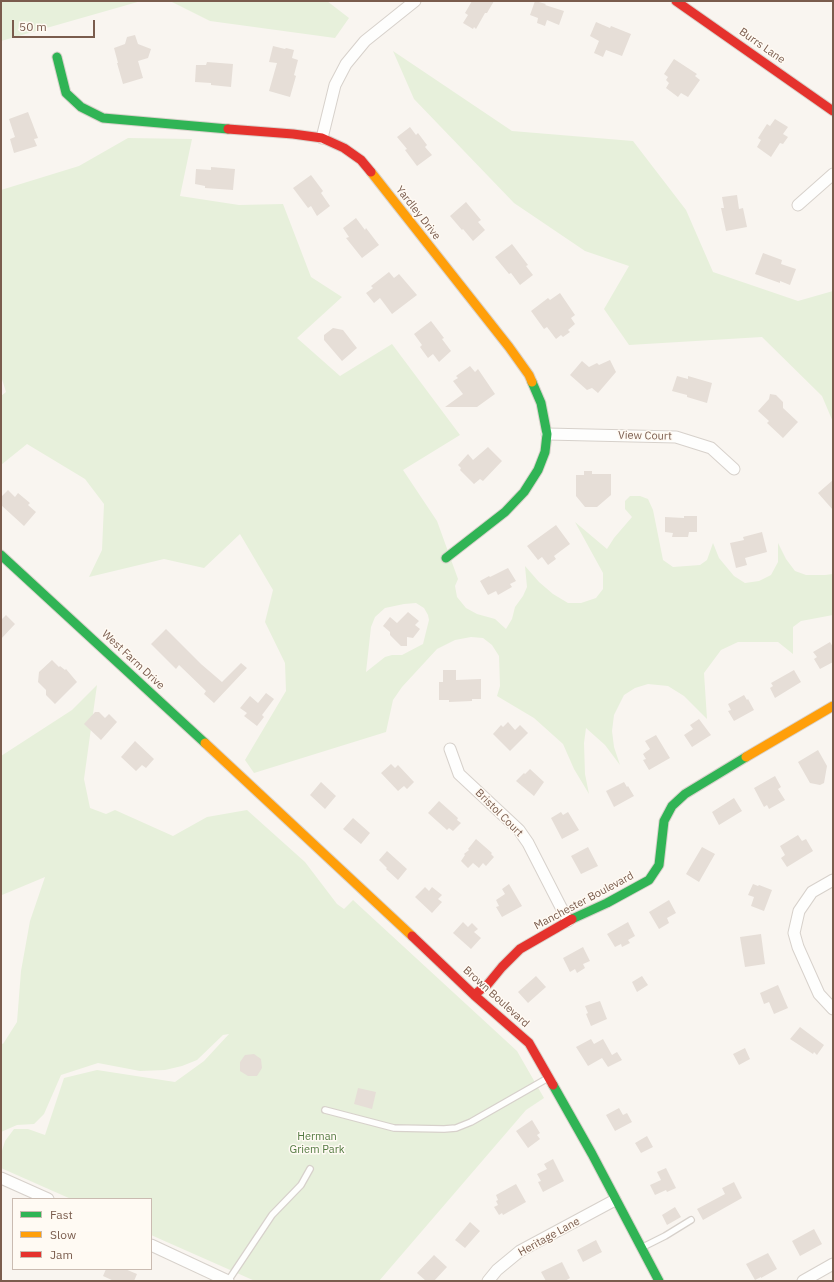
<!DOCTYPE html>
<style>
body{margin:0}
#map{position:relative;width:834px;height:1282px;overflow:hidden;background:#f9f5f0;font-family:"IBM Plex Sans",sans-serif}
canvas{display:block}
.frame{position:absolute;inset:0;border:2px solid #7a5c4d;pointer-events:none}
.legend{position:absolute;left:12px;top:1198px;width:140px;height:72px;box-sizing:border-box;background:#fffaf3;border:1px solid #cabbb1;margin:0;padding:5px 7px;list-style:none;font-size:12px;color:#7a5c4d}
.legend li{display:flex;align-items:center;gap:8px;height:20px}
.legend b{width:20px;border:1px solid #cabbb1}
.scale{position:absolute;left:12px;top:20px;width:83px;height:18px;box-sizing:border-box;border:2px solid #7a5c4d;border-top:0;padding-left:5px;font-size:12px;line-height:14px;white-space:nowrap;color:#7a5c4d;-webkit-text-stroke:3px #fffaf3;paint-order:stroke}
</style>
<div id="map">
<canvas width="834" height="1282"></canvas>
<div class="frame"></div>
<ul class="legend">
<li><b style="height:5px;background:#30b455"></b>Fast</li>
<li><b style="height:5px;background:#ff9f0a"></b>Slow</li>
<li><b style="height:5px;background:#e5322d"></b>Jam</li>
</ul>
<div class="scale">50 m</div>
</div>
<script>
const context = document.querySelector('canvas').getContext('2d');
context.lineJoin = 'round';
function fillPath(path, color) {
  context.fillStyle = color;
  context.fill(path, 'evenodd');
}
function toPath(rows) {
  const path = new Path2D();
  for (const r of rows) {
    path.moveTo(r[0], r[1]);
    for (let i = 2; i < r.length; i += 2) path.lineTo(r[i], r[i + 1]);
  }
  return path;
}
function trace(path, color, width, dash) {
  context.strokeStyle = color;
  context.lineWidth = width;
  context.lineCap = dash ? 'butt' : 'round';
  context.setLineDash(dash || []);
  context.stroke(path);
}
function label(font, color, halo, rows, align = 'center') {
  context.font = font + ' "IBM Plex Sans",sans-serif';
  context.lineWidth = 3;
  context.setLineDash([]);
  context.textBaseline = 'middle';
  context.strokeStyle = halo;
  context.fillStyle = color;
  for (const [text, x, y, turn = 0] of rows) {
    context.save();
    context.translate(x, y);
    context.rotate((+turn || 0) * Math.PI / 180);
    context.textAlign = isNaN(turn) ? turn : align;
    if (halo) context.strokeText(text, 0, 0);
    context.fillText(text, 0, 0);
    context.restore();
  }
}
fillPath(toPath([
 [1,1,141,1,1,41],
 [170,1,327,1,349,18,335,38,210,21],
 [393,51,512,131,633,141,686,210,713,272,798,301,833,291,833,422,822,396,762,337,629,345,604,309,629,266,585,251,514,203,414,99],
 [128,138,192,139,180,196,239,205,283,204,311,277,342,297,297,338,340,376,392,344,460,435,403,470,437,521,458,579,455,586,457,597,466,608,477,614,495,619,506,629,512,619,515,607,523,596,527,587,525,566,539,582,553,594,568,603,581,603,596,598,603,589,603,573,575,522,607,549,614,538,632,517,625,509,625,501,630,496,640,496,648,499,653,510,663,560,673,567,700,565,707,560,713,543,719,558,734,576,745,583,759,581,771,575,778,562,778,543,786,559,795,571,806,575,825,575,833,574,833,615,801,621,793,627,793,654,778,642,738,642,721,650,704,673,707,719,684,696,668,686,648,684,635,688,624,695,614,715,612,731,614,747,620,765,605,745,586,728,584,743,585,774,589,794,574,769,563,744,534,718,497,696,500,686,499,656,492,645,483,638,471,637,455,640,437,649,402,687,393,700,386,732,254,773,245,760,286,691,285,663,265,622,273,590,240,534,204,568,164,559,89,577,102,550,104,504,85,479,27,444,1,465,1,396,6,392,1,376,1,190,79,166],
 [416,603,424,608,428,615,429,620,423,644,402,655,392,655,385,657,366,672,371,627,375,617,385,608,404,604],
 [97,685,84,779,90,808,106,814,115,810,173,836,207,817,247,810,305,862,337,904,344,909,353,900,517,1051,544,1098,526,1110,379,1281,255,1281,151,1235,151,1199,71,1199,1,1168,1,1154,5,1141,14,1129,28,1129,45,1135,64,1078,97,1070,175,1082,204,1061,229,1034,223,1035,197,1060,182,1066,165,1070,140,1071,98,1063,61,1075,44,1114,34,1124,17,1125,1,1132,1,1043,3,1044,17,1022,21,971,30,921,45,877,2,895,1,894,1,756,72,710]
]), '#e7f0db');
fillPath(toPath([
 [472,1,494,1,487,13,485,13,476,29,474,27,473,29,463,23,468,15,465,13],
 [535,1,546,4,545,5,564,11,559,25,547,20,545,26,537,23,538,18,530,15],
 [596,22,610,28,611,26,631,34,622,56,606,50,603,57,594,53,599,41,590,36],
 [135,35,138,44,151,49,148,58,138,61,143,78,123,84,117,63,118,63,114,48,125,44,127,37],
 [273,46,285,49,286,48,294,50,292,58,298,60,294,75,296,76,290,97,269,91,277,63,269,62],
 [674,59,697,74,695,76,700,80,688,97,681,93,678,97,666,88,669,83,666,80,668,77,664,74],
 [207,62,233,64,231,87,211,85,211,83,195,82,196,65,206,65],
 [28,112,38,138,34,139,37,146,14,153,10,139,15,137,9,119],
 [775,119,788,127,783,134,788,137,783,144,780,143,771,157,757,147,761,140,758,138,767,124,770,126],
 [410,127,416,135,418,133,427,145,425,147,432,155,417,166,405,150,407,149,397,137],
 [211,167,235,169,233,190,205,188,205,186,195,184,196,169,211,170],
 [311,175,323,191,321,193,330,206,317,216,311,206,308,208,293,188],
 [737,195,739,209,743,208,747,227,726,231,721,208,724,208,722,197],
 [466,202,481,220,478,222,485,230,473,241,463,229,462,230,450,216],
 [356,218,365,230,366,228,379,245,362,258,346,238,349,237,343,228],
 [512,244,528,265,526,266,533,275,520,285,511,273,509,274,495,257],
 [763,253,782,260,781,264,796,269,790,285,780,281,780,283,755,274],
 [389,272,394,278,399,274,417,295,392,314,380,298,374,303,366,293,373,288,371,286],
 [560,293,575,315,571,318,575,324,568,330,570,332,563,337,561,335,556,339,547,327,544,329,531,311,548,298,550,300],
 [431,321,444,338,442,339,451,351,439,362,433,354,428,358,420,347,422,345,414,334],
 [333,328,343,330,357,348,342,361,324,340,324,335],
 [610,360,616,372,598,393,592,388,587,390,570,375,582,361,589,367,597,363,599,365],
 [470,366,475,372,478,369,495,394,477,407,445,407,463,394,453,381,458,378,456,376],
 [677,376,688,379,688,376,712,383,707,403,687,397,687,395,672,391],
 [770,394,776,395,783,402,783,408,798,422,783,438,767,423,769,421,758,411,769,399],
 [488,447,502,461,483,481,480,479,474,484,460,470,461,468,458,465,468,454,473,460],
 [584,471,592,471,592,474,611,474,611,495,597,507,585,507,576,496,576,475,584,475],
 [833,480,833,510,818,493],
 [8,490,15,497,18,493,30,503,28,505,36,512,24,526,1,505,1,497],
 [684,516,697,516,697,532,689,532,688,537,672,537,673,533,665,532,665,517,684,518],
 [556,525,570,544,554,556,556,559,548,565,542,557,538,560,527,546],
 [762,532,767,552,745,558,747,565,736,568,730,543,744,540,743,537],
 [508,568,516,581,510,584,512,587,498,595,496,591,488,595,480,581,489,576,490,577],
 [408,612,419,621,415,625,420,629,413,638,407,637,407,646,401,646,390,635,390,632,383,626,390,617,397,623],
 [6,615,15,624,1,639,1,620],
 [166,629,201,664,222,682,241,663,247,668,214,703,204,694,206,691,179,665,176,669,151,644],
 [830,642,833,647,833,662,820,669,814,659,817,657,813,652],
 [52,660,59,667,60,666,65,670,66,669,77,682,55,704,46,695,46,690,38,682,39,672],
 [443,670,456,670,456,680,481,679,481,699,472,699,472,701,449,702,449,700,439,700,439,682,443,682],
 [794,670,801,682,775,698,770,688,773,686,771,683],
 [266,693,274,699,262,715,264,717,257,726,244,716,247,713,240,708,250,696,258,703],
 [744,695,747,700,748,699,754,710,734,721,728,711,731,710,728,704],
 [95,712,99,712,105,718,109,714,117,722,101,740,84,724],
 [699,719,711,735,692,747,684,735,693,729,690,725],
 [508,722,515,730,520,725,528,733,510,751,493,734,501,725,503,727],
 [656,735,670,758,649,770,643,760,646,759,643,754,650,749,645,741],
 [135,741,154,759,146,768,142,765,136,771,121,757],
 [818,750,827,766,824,783,820,785,810,783,798,762],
 [391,764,395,768,398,765,414,782,407,789,404,786,398,791,381,773],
 [530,769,544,782,534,796,516,781,524,773,525,774],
 [775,776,781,787,778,789,785,800,769,809,767,805,764,807,754,788],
 [321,782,336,796,325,809,310,795],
 [624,782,627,787,628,786,634,796,614,807,606,791],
 [734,798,742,811,719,825,712,812],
 [439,801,458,818,457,820,461,823,453,831,449,828,447,830,428,813],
 [561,812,563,815,568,812,579,830,562,839,551,818],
 [353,818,370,833,361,844,343,829],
 [798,835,802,841,806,839,813,851,787,867,781,858,785,855,780,846],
 [476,839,492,853,491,854,494,857,486,866,483,863,479,868,473,863,468,868,461,861,465,855,464,854,469,850,468,849],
 [588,847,598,866,581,874,571,856],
 [702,847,715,854,699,882,686,874],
 [387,851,407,869,398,880,386,869,387,868,379,860],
 [509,884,522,906,502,917,496,907,499,906,496,900,505,894,502,889],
 [753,884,758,886,759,885,772,890,764,911,751,906,754,897,748,895],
 [425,887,429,891,432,887,442,895,438,899,442,902,432,913,415,897],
 [669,900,676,913,667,918,669,923,659,929,649,912],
 [463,922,468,927,472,923,478,929,474,932,481,938,471,949,453,933],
 [628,922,635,936,628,940,630,943,622,947,621,944,615,947,607,934],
 [761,934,765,964,745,967,740,937],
 [583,947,590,961,583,964,585,968,577,973,575,969,570,972,563,958],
 [536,976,546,987,528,1003,518,992],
 [642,976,648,985,637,992,632,982],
 [778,985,788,1008,774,1014,769,1002,764,1004,760,993],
 [600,1001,607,1019,591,1026,586,1014,588,1013,585,1006],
 [800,1027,824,1045,817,1055,814,1052,813,1054,790,1039],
 [591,1039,594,1044,603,1039,612,1055,617,1052,622,1060,608,1067,602,1058,588,1066,576,1047],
 [745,1048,750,1059,739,1065,733,1054],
 [254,1054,261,1059,262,1068,257,1076,248,1076,240,1071,240,1062,245,1055],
 [358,1088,376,1092,372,1109,354,1104],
 [619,1108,623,1115,627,1113,632,1122,615,1131,606,1115],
 [532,1120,540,1133,537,1135,540,1139,528,1148,516,1131],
 [647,1136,653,1147,641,1153,635,1143],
 [553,1159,564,1181,543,1192,538,1182,541,1181,537,1174,547,1169,544,1164],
 [666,1168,676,1188,667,1192,666,1190,655,1195,650,1185,661,1180,657,1172],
 [734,1182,742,1198,703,1220,697,1209,725,1194,722,1188],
 [516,1184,526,1202,503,1215,502,1213,499,1215,494,1207,498,1205,496,1201,498,1200,496,1195],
 [675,1207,681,1217,667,1225,662,1215],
 [470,1222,480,1231,465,1248,455,1240],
 [814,1229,822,1244,800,1256,792,1241],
 [596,1240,602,1252,583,1262,577,1250],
 [768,1253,777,1269,761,1278,761,1277,755,1280,746,1264],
 [434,1255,447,1267,434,1281,426,1281,417,1273],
 [562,1262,570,1278,565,1281,546,1281,541,1272],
 [106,1269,125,1269,137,1274,134,1281,114,1281,103,1276]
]), '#e6ded7');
const lane = toPath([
 [325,1110,394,1128,444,1129,456,1128,471,1122,548,1078],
 [643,1247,665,1236,691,1220],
 [228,1281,272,1215,301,1185,310,1169]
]);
const street = toPath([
 [322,138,335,85,346,64,365,41,415,1],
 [798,205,833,174],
 [547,434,676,437,711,448,734,469],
 [450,749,459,774,519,830,528,843,568,921],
 [833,880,812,892,799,911,794,933,798,947,819,994,833,1009],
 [1,1178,48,1199],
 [151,1245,228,1281],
 [488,1281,497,1270,520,1251,615,1200],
 [803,1281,833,1264]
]);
const fast = toPath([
 [57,57,66,93,81,107,103,118,228,129],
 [1,555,205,743],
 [446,558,505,512,524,492,538,470,545,452,547,434,541,403,532,382],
 [572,919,607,903,649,880,659,865,664,821,672,806,685,794,746,757],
 [553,1085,592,1154,659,1281]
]);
const slow = toPath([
 [371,172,509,347,529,375,532,382],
 [205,743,412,936],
 [746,757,833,706]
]);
const jam = toPath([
 [676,1,833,111],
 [228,129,293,134,322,138,344,148,361,160,371,172],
 [412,936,474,995,529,1043,553,1085],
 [474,995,488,984,502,967,520,949,572,919]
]);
trace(lane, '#d7d1cb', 8);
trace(street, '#d7d1cb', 13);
trace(fast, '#d9d2cb', 11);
trace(slow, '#d9d2cb', 11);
trace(jam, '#d9d2cb', 11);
trace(lane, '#fefefd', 5.5);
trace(street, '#fefefd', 11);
trace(fast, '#30b455', 9);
trace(slow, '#ff9f0a', 9);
trace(jam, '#e5322d', 9);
label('11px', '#7a5c4d', '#fffaf3', [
 ["Burrs Lane",762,46,35],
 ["Yardley Drive",418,213,52],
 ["View Court",645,436,1],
 ["West Farm Drive",133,660,43],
 ["Bristol Court",499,813,45],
 ["Manchester Boulevard",584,901,-28],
 ["Brown Boulevard",496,997,42],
 ["Heritage Lane",549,1237,-29]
]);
label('11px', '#537a41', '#fffaf3', [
 ["Herman",317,1137],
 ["Griem Park",317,1150]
]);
</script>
